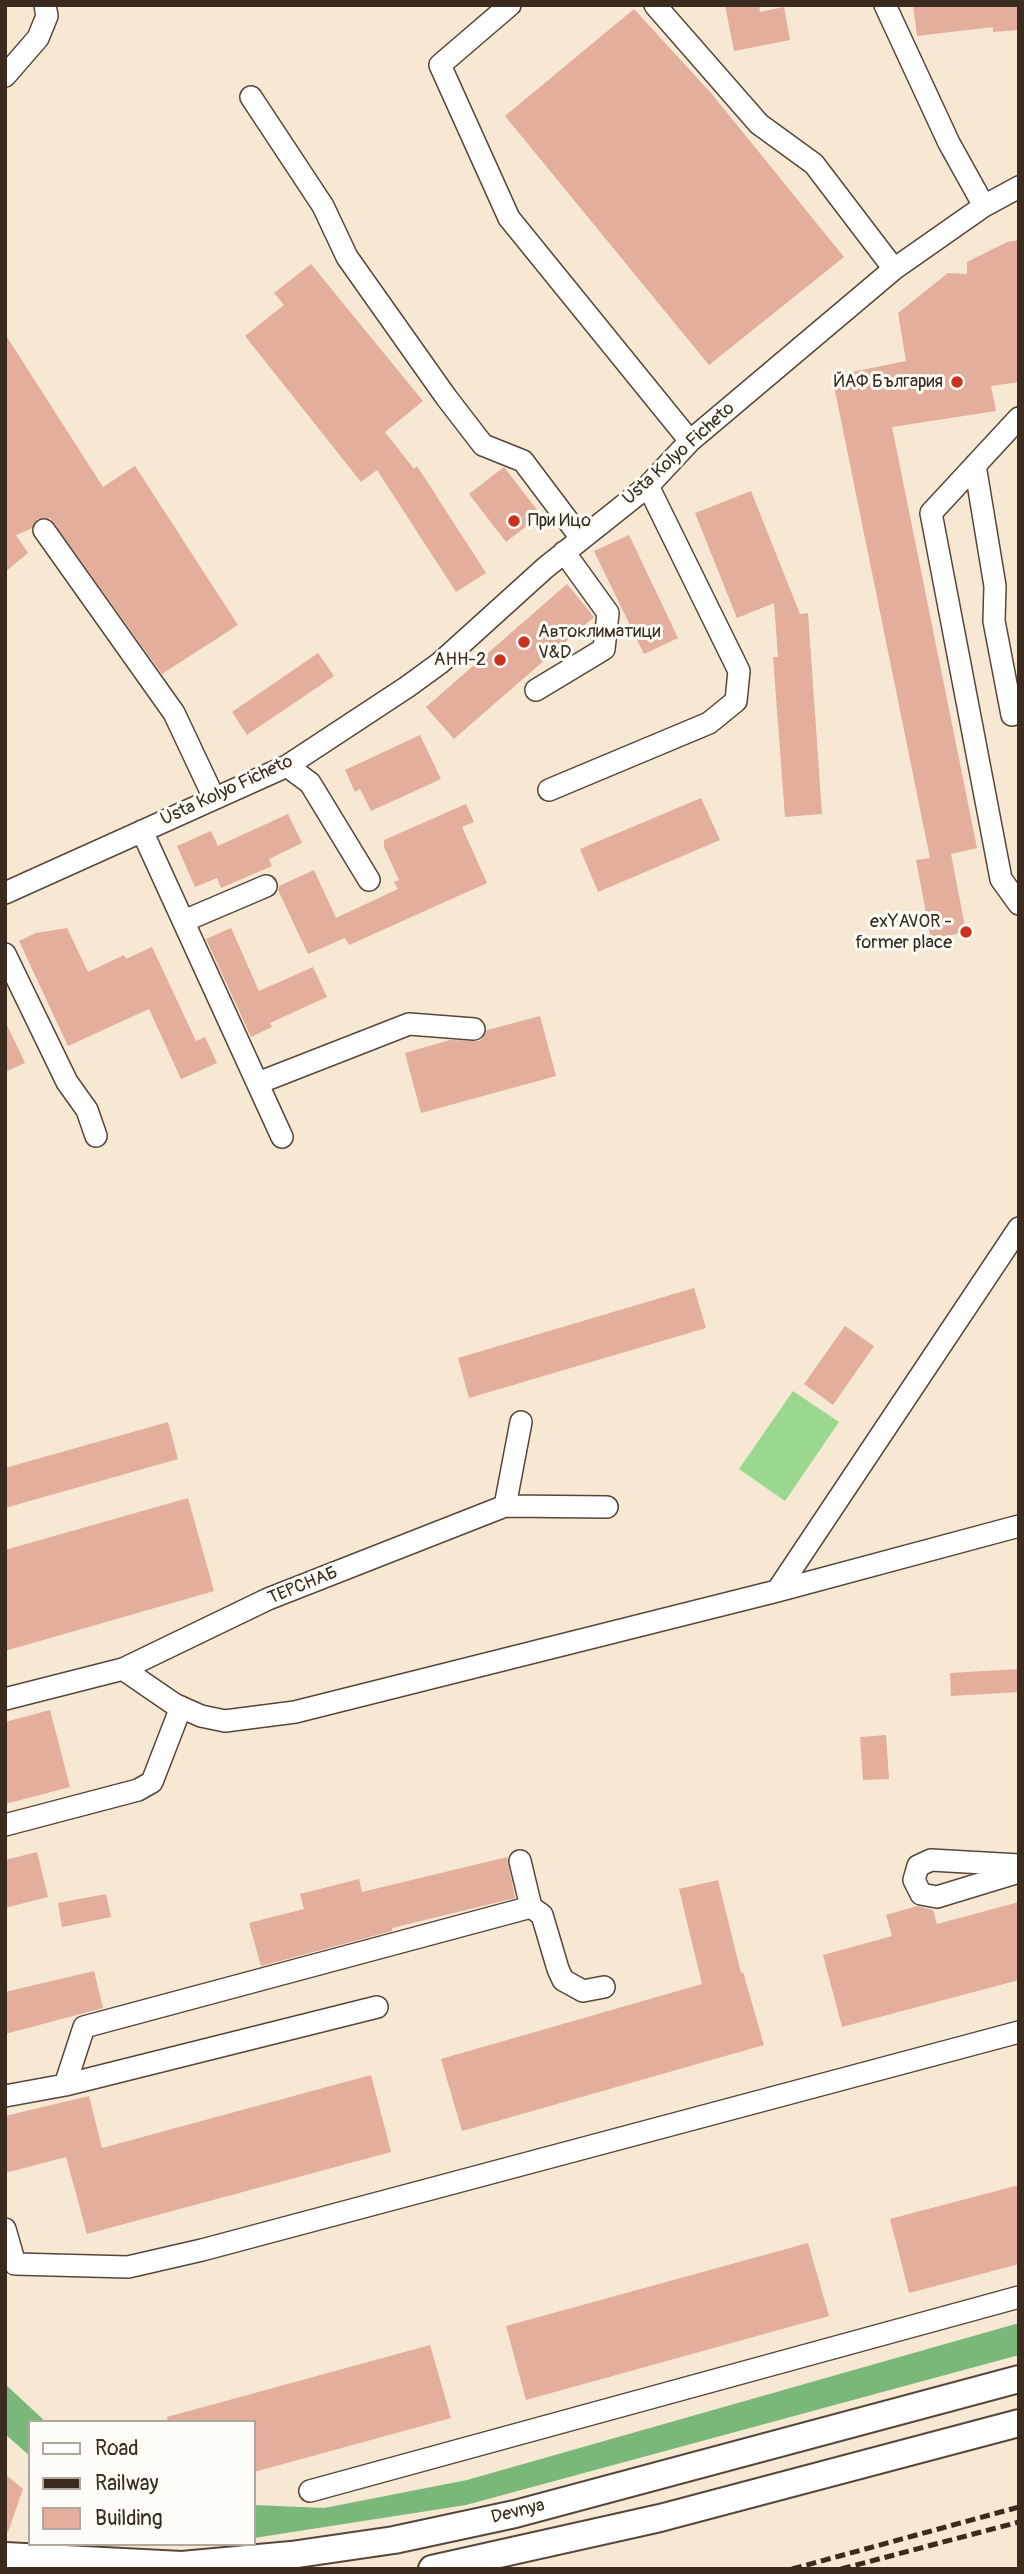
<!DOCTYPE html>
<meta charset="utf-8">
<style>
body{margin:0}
#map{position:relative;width:1024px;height:2574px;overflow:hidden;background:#f7e8d4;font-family:Pangolin,sans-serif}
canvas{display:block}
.frame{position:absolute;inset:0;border:7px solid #3b2a1e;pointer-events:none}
.legend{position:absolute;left:28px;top:2420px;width:228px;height:126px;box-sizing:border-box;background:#fdfcf7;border:2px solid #afa8a0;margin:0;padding:9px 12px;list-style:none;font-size:21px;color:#3b2a1e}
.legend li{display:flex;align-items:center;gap:14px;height:35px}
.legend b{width:35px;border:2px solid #afa8a0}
</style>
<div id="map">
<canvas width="1024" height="2574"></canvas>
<div class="frame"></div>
<ul class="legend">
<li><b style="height:9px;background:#fff"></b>Road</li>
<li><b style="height:9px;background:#3b2a1e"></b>Railway</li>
<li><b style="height:19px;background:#e3ae9b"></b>Building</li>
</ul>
</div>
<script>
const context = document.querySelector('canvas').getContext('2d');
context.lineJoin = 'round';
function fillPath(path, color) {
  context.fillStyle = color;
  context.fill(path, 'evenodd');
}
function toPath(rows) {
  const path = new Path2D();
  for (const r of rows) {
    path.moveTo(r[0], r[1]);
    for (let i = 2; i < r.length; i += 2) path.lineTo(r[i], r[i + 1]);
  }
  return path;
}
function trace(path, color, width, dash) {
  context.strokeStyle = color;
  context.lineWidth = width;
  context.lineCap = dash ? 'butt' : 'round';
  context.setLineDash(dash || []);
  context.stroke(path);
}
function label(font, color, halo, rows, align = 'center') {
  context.font = font + ' Pangolin,sans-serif';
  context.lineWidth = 6;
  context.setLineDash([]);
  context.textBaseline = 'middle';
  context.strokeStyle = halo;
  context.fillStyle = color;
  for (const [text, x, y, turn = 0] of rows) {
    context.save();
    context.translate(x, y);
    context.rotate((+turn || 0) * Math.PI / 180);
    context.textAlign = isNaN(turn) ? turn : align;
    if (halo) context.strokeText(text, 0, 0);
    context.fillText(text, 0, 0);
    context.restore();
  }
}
fillPath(toPath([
 [793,1391,839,1422,785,1501,739,1469]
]), '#99d88e');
fillPath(toPath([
 [1019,2323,1019,2355,466,2505,254,2538,254,2505,324,2508,467,2480],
 [5,2384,46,2422,30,2422,30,2456,5,2434]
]), '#7ab879');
fillPath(toPath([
 [725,5,759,5,760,12,784,7,790,40,734,51],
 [913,5,1019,5,1019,30,993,32,993,27,917,36],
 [634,9,711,93,844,257,709,365,505,116],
 [1019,240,1019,382,991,386,996,411,892,427,977,848,951,854,966,932,931,939,916,860,930,858,832,376,906,361,898,313,948,273,967,274,967,262,1007,242],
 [311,264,423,401,385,432,414,469,417,466,486,573,456,592,377,470,361,482,245,336,284,305,274,293],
 [5,334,103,487,135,466,238,625,162,674,50,518,37,519,31,529,16,535,28,553,5,572],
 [504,467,541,515,506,542,469,494],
 [751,491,800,614,808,613,822,814,785,817,773,657,778,657,774,603,737,618,695,513],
 [629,535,678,638,644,654,594,551],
 [567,584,594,617,454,739,426,707],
 [318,653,334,676,247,735,232,712],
 [420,735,441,779,371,811,360,789,355,792,345,770],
 [701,798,720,840,598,892,580,849],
 [466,804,474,822,462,827,487,883,349,945,345,938,308,954,278,890,279,886,314,870,336,918,398,889,394,882,399,880,384,847,384,840],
 [288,814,302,843,269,859,272,866,221,888,217,878,195,887,177,846,211,831,218,846],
 [67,928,88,972,124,955,126,959,152,947,196,1041,205,1037,217,1063,181,1079,149,1009,68,1046,19,941,36,933],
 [231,928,259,991,313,967,327,997,270,1023,272,1027,251,1037,206,939],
 [540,1016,556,1076,421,1113,405,1053,450,1040,479,1041,484,1037,487,1030],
 [5,1021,25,1063,5,1072],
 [694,1288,706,1328,469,1398,458,1358],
 [845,1326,874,1346,833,1405,804,1384],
 [168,1422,178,1459,5,1508,5,1468],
 [188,1498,214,1591,5,1651,5,1550],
 [1019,1669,1019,1692,951,1696,950,1673],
 [50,1710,70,1787,5,1804,5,1722],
 [886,1735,889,1779,863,1780,860,1737],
 [37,1852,48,1897,5,1908,5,1860],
 [507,1857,515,1898,392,1928,392,1931,261,1966,249,1923,304,1909,300,1894,359,1879,362,1892],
 [718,1880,741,1973,743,1972,764,2045,462,2131,441,2059,702,1984,679,1889],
 [106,1894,111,1917,62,1927,58,1903],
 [1019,1902,1019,1980,842,2027,823,1955,892,1936,886,1915,917,1906,933,1910,937,1924],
 [94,1971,103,2008,5,2034,5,1992],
 [371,2075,391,2152,87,2234,66,2157,5,2173,5,2116,89,2096,102,2148],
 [1019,2185,1019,2264,909,2293,890,2219],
 [808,2243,829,2316,526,2400,506,2326],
 [430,2345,451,2418,254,2472,254,2422,168,2422,167,2417],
 [5,2474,23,2489,8,2532,5,2531]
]), '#e3ae9b');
const minor = toPath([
 [510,5,440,65,509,218,690,441],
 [655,5,759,124,814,164,894,269],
 [885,5,949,143,984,206],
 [5,76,38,38,47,16,45,5],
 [251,97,323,206,347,257,446,397,483,445,523,461,581,538],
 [1019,418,931,513,1001,879,1019,904],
 [975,465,995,586,994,621,1012,715],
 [44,530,174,713,214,798],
 [536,690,604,649,608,613,564,552],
 [287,766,310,783,369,880],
 [549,790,709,723,736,701,739,671,648,486],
 [142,831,282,1137],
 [5,893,287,766,407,687,440,663,545,568,648,486,690,441,894,269,984,206,1019,187],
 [184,921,266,886],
 [5,954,67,1082,87,1110,96,1136],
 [258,1083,409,1024,474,1029],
 [505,1506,521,1422],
 [777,1591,1019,1228],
 [123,1669,174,1704,201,1716,225,1721,295,1712,777,1591,1019,1526],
 [5,1699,123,1669,268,1599,505,1506,607,1507],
 [5,1825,138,1790,152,1782,181,1707],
 [1019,1865,931,1860,918,1866,914,1880,921,1894,937,1897,1019,1872],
 [531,1907,542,1915,558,1969,563,1980,583,1991,604,1987],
 [65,2085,377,2007],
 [5,2096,65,2085,84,2027,531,1907,520,1861],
 [5,2229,15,2264,128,2267,202,2250,1019,2032],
 [310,2491,1019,2297]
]);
const major = toPath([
 [5,2556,182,2565,291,2555,394,2540,515,2514,1019,2379],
 [432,2569,660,2518,1019,2423]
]);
trace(minor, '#574639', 24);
trace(major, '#574639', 30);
trace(minor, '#fff', 21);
trace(major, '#fff', 26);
trace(toPath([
 [792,2569,1019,2507],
 [841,2569,1019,2522]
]), '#3b2a1e', 5, [10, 5]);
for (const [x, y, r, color] of [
 [957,382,7,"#c8321e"],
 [514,521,7,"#c8321e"],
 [524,642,7,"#c8321e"],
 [500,660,7,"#c8321e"],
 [966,932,7,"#c8321e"]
]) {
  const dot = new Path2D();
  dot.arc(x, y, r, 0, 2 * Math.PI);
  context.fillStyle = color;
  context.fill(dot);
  trace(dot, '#fdfcf7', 2.5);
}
label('18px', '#3b2a1e', '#fdfcf7', [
 ["ЙАФ България",943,382],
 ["При Ицо",528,521,"left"],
 ["Автоклиматици",538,632,"left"],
 ["V&D",538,653,"left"],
 ["АНН-2",486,660],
 ["exYAVOR -",952,922],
 ["former place",952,943]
], 'right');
label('18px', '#3b2a1e', '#fdfcf7', [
 ["Usta Kolyo Ficheto",679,454,-42],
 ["Usta Kolyo Ficheto",227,791,-25],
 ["ТЕРСНАБ",303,1586,-22],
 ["Devnya",518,2512,-14]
]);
</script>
